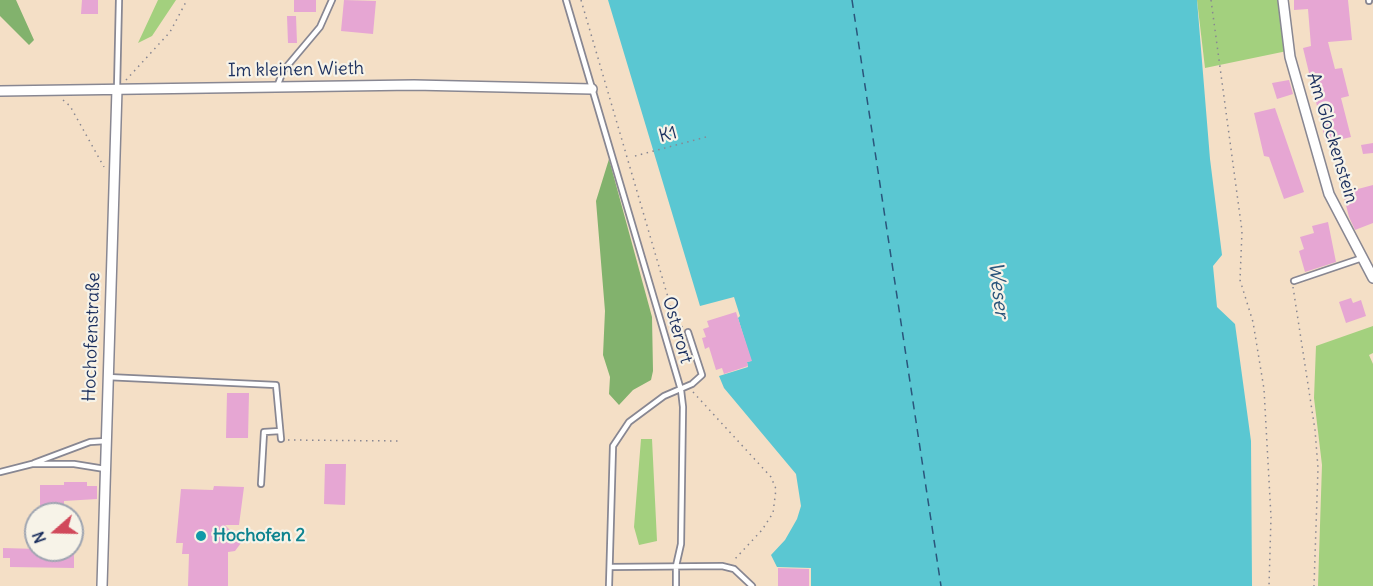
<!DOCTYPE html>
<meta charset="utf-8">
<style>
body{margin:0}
#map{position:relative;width:1373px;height:586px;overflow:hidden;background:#f4dfc6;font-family:Delius,sans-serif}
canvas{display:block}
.north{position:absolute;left:24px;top:502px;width:60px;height:60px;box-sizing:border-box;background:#f7f3e8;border:2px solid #9fa5b1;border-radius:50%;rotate:250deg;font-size:16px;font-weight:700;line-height:24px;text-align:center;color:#1b2f5e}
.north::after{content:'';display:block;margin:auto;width:21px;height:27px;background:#d1495b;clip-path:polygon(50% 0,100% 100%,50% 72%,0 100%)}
</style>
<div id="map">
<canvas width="1373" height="586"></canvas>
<div class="north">N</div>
</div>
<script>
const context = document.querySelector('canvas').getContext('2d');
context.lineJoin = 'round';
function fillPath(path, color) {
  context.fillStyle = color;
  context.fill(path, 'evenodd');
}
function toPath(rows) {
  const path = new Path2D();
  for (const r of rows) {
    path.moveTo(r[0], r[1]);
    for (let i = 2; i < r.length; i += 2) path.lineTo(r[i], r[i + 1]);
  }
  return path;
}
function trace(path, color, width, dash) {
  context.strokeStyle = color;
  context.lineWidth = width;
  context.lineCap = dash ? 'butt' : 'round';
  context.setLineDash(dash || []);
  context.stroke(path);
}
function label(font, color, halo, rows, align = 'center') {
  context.font = font + ' Delius,sans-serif';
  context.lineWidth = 4.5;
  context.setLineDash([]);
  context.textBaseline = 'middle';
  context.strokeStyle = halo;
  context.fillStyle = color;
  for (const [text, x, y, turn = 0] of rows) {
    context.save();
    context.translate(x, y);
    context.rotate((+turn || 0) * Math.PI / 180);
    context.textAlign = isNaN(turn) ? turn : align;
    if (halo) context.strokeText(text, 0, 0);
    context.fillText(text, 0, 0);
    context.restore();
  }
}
fillPath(toPath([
 [158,0,176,0,152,36,138,43],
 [1197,0,1278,0,1287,51,1205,68],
 [1373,326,1373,353,1369,355,1373,364,1373,586,1318,586,1322,465,1314,398,1316,346],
 [641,439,652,439,657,541,639,545,634,527]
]), '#a3d07e');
fillPath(toPath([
 [0,0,16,0,34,40,29,45,0,16],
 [609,159,652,317,653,371,651,380,633,390,619,405,609,394,610,377,603,355,605,311,596,201]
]), '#82b26d');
fillPath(toPath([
 [608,0,1197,0,1210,159,1222,255,1213,266,1217,307,1235,324,1251,441,1252,586,811,586,811,568,777,567,771,555,785,540,797,519,801,506,796,474,724,388,719,376,748,367,747,362,751,361,738,318,740,316,734,297,700,306]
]), '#5ac7d2');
trace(toPath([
 [852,0,941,586]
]), '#2b557b', 1.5, [8, 6]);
fillPath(toPath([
 [82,0,98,0,98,14,81,14],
 [294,0,316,0,316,12,294,12],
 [344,0,376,1,373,34,341,31],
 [1294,0,1348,0,1352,40,1328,42,1335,69,1342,68,1349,96,1341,98,1351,137,1326,143,1303,48,1311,46,1308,9,1294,10],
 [287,16,296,16,297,43,288,43],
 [1289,80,1293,94,1277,99,1272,83],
 [1275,108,1304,192,1284,199,1269,157,1264,156,1254,113],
 [1373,143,1373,153,1363,154,1361,145],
 [1373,185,1373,223,1355,230,1349,217,1343,193],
 [1328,222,1336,262,1305,272,1299,251,1304,249,1300,237,1314,233,1312,226],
 [1351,298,1353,303,1361,300,1366,316,1346,323,1339,302],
 [736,312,752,361,747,362,748,366,724,374,722,368,716,370,709,347,705,349,702,338,706,337,703,329,709,327,707,321],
 [227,393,249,393,248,438,226,438],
 [325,464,346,464,345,505,324,504],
 [64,482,87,482,87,486,97,486,97,499,64,501,64,514,40,514,40,485,64,485],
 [214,486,244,487,239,525,225,525,239,539,241,543,235,551,228,552,228,586,188,586,189,554,182,554,183,543,176,543,181,489,213,490],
 [3,548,74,550,74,568,10,567,10,558,3,558],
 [778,568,809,569,809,586,778,586]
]), '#e6a6d3');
const service = toPath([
 [566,0,681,390,683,407,681,544,676,566,676,586],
 [1369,1,1369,0],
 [277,87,283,71,320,27,332,0],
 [117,89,119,0],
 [1294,281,1362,258],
 [107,377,276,385,281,439],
 [34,463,90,442,106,441],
 [0,472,32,464,74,464,105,469],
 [261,484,264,432,280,431],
 [610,567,722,566,734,569,752,586],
 [609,586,613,446,629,422,664,396,692,384,702,375,688,332]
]);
const minor = toPath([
 [1283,0,1290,57,1329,194,1373,278],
 [0,91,414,85,592,89],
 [102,586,117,89]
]);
trace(service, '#888792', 8);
trace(minor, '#888792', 12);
trace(toPath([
 [581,0,672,311,683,328],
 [1211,0,1242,231,1240,280,1253,322,1264,389,1271,517,1269,586],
 [126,80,170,32,187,0],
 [63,100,70,106,104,167],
 [635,156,706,137],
 [1293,287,1315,430,1318,468,1314,586],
 [693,392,771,477,776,489,773,513,762,530,734,560],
 [288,440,400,441]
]), '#888792', 1.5, [1.5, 4.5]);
trace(service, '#fff', 4.5);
trace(minor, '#fff', 9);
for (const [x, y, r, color] of [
 [201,536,6,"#0f9aa8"]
]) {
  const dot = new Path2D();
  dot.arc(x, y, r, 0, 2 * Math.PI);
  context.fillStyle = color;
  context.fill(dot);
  trace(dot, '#f7f3e8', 2);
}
label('18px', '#1b2f5e', '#f7f3e8', [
 ["Im kleinen Wieth",296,70,-1],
 ["K1",668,135,-15],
 ["Am Glockenstein",1332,138,73],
 ["Osterort",677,330,74],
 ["Hochofenstraße",92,337,-88]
]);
label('bold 18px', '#0d838f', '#f7f3e8', [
 ["Hochofen 2",213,536]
], 'left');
label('italic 20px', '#2b557b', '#f7f3e8', [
 ["Weser",998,290,83]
]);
</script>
